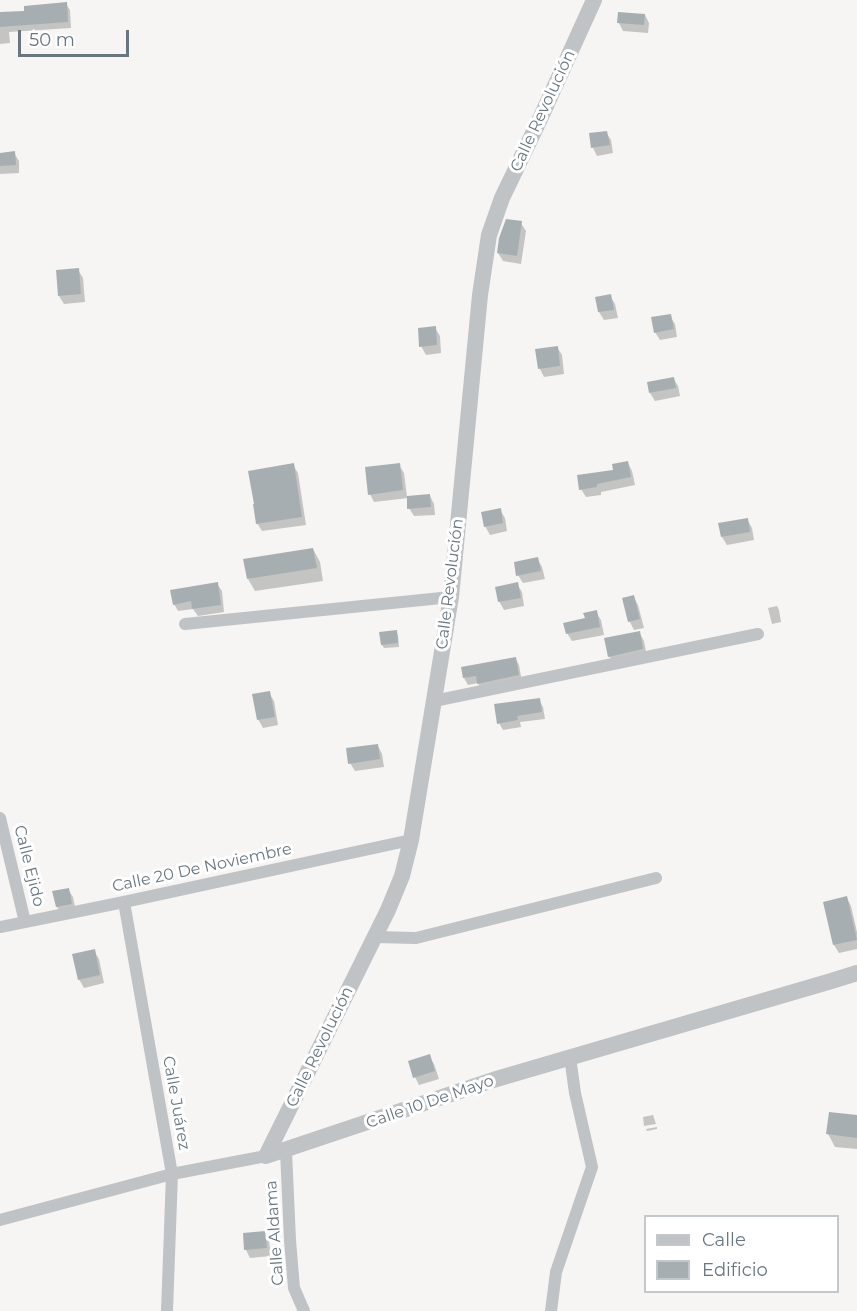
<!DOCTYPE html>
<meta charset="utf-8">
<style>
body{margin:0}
#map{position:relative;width:857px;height:1311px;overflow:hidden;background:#f6f5f3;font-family:Montserrat,sans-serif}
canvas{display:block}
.legend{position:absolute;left:644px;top:1215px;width:195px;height:78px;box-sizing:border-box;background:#fff;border:2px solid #c3c8cc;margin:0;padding:8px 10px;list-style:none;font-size:18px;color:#687680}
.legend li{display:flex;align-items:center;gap:12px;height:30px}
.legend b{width:30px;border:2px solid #c3c8cc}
.scale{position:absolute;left:18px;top:30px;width:111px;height:27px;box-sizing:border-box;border:3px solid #687680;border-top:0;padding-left:8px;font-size:18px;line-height:21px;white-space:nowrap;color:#687680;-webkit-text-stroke:4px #fff;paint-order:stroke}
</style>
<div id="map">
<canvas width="857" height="1311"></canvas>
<ul class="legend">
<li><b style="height:8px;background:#bfc3c6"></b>Calle</li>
<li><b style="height:16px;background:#a7aeb2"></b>Edificio</li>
</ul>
<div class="scale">50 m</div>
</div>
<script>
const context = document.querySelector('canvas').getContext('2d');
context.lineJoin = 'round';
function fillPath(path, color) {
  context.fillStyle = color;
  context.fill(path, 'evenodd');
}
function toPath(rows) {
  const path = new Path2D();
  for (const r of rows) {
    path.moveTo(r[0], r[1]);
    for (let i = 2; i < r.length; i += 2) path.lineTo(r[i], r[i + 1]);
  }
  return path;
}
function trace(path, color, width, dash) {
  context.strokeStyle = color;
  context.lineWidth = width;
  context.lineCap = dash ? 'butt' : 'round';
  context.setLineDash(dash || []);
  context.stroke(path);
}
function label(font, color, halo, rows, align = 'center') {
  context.font = font + ' Montserrat,sans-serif';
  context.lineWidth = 6;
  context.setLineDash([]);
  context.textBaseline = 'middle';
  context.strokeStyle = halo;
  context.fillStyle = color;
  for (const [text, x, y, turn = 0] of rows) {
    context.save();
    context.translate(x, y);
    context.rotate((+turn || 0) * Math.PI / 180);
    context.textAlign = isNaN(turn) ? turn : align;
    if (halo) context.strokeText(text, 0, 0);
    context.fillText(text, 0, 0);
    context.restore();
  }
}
fillPath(toPath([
 [66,4,70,10,71,28,9,32,10,43,0,44,0,46,0,14,26,13],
 [619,13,645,15,649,23,648,33,623,31,619,23],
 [606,132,611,140,613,153,597,156,593,148],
 [14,153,19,161,19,173,0,174,0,154],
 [521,223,526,231,521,264,503,261,498,253],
 [78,270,83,278,85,302,64,304,59,296],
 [610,296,615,304,618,318,604,320,599,312,597,298],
 [670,316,675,324,677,337,660,340,655,332],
 [435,328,440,336,441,353,426,355,421,346],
 [557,347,562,355,564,374,544,377,540,369,537,350],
 [673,378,678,386,680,396,655,401,650,393],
 [628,463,632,471,635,485,601,492,601,495,586,497,581,489,614,472],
 [293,465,298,473,306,525,262,531,257,523],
 [399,465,404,473,407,497,430,496,434,504,435,515,414,516,409,508,408,498,374,502,370,494],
 [500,510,505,518,507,531,490,535,485,526],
 [747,519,752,528,754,540,727,545,722,537],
 [313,549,320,562,323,581,255,591,248,579],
 [537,558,542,567,545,579,523,583,518,575],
 [217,584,222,591,224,612,198,616,193,609,178,611,174,604],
 [517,584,522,592,524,606,504,610,499,601],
 [633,596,638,605,644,628,634,630,630,622,624,599],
 [777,606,779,610,781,622,772,624,768,608],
 [596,612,601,620,604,635,572,641,567,633],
 [396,632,398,635,399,647,384,648,382,645,381,634],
 [639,632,644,641,647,657,614,664,609,656],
 [515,658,519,665,522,682,482,690,478,683,468,685,464,678],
 [269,693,274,701,278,725,263,728,258,719],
 [539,700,543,707,545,719,520,722,521,727,503,730,499,723],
 [378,746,382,754,384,767,355,771,350,763],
 [68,889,73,897,76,912,62,915,57,907,54,892],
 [847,898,851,906,857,932,857,949,839,953,834,945,825,903],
 [94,951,99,959,104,983,84,988,79,979],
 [429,1056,434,1064,439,1079,419,1085,415,1077],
 [653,1115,656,1124,644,1126,643,1117],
 [857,1116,857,1149,835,1147,828,1134],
 [657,1127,657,1129,647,1131,646,1129],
 [264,1233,269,1241,271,1256,250,1258,246,1250,244,1235]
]), '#0003');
fillPath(toPath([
 [67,2,68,22,0,27,0,12,24,11,24,6],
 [618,12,645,14,644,25,617,23],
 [607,131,610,145,591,148,589,133],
 [15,151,16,165,0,166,0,153],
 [506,219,522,221,517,256,497,253,499,238],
 [79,268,81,294,58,296,56,270],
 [611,294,614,310,598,312,595,297],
 [671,314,674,329,654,333,651,317],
 [436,326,437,345,419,347,418,328],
 [558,346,560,366,538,369,535,349],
 [674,377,676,388,649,393,647,382],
 [628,461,631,477,597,484,597,487,579,490,577,475,613,470,612,464],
 [294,463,302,517,256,524,253,504,254,504,248,471],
 [400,463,403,490,368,495,365,467],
 [430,494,431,507,407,509,407,496],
 [501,508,503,523,484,527,481,512],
 [748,518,750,532,721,537,718,523],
 [313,548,317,568,247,579,243,559],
 [538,557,541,571,516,576,514,562],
 [218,582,221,605,192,609,191,601,173,605,170,590],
 [518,582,521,598,498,602,495,587],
 [634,595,640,619,628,622,622,598],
 [597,610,600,627,566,634,563,623,585,618,583,613],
 [397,630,398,643,381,645,379,632],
 [640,631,643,649,608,657,604,638],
 [516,657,519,675,477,684,476,676,463,678,461,667],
 [270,691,275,717,257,720,252,694],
 [540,698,542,712,517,716,518,720,497,724,494,704],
 [378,744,380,759,348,764,346,748],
 [69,888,72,904,56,907,52,891],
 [847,896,857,940,833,945,823,902],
 [95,949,100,975,78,980,72,954],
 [430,1054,435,1071,413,1078,408,1061],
 [829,1112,857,1115,857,1138,826,1134],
 [265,1231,267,1248,244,1250,243,1233]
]), '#a7aeb2');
trace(toPath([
 [185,624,451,597],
 [434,701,758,634],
 [0,818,25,922],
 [124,902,172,1174,167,1311],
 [0,927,124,902,411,840],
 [375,937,416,938,656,878],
 [286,1151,290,1240,294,1288,304,1311],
 [0,1220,172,1174,266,1156],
 [551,1311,556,1272,592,1167,575,1093,570,1057]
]), '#bfc3c6', 12);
trace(toPath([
 [266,1156,388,910,402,876,411,840,451,597,480,295,489,235,502,198,540,119,594,0],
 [266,1156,493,1080,828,982,857,973]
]), '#bfc3c6', 16);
label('16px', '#687680', '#fff', [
 ["Calle Revolución",543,111,-65],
 ["Calle Revolución",450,584,-83],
 ["Calle Ejido",29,866,76],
 ["Calle 20 De Noviembre",202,868,-12],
 ["Calle Revolución",320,1047,-64],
 ["Calle 10 De Mayo",430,1102,-19],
 ["Calle Juárez",176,1103,80],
 ["Calle Aldama",275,1233,-94]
]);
</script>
